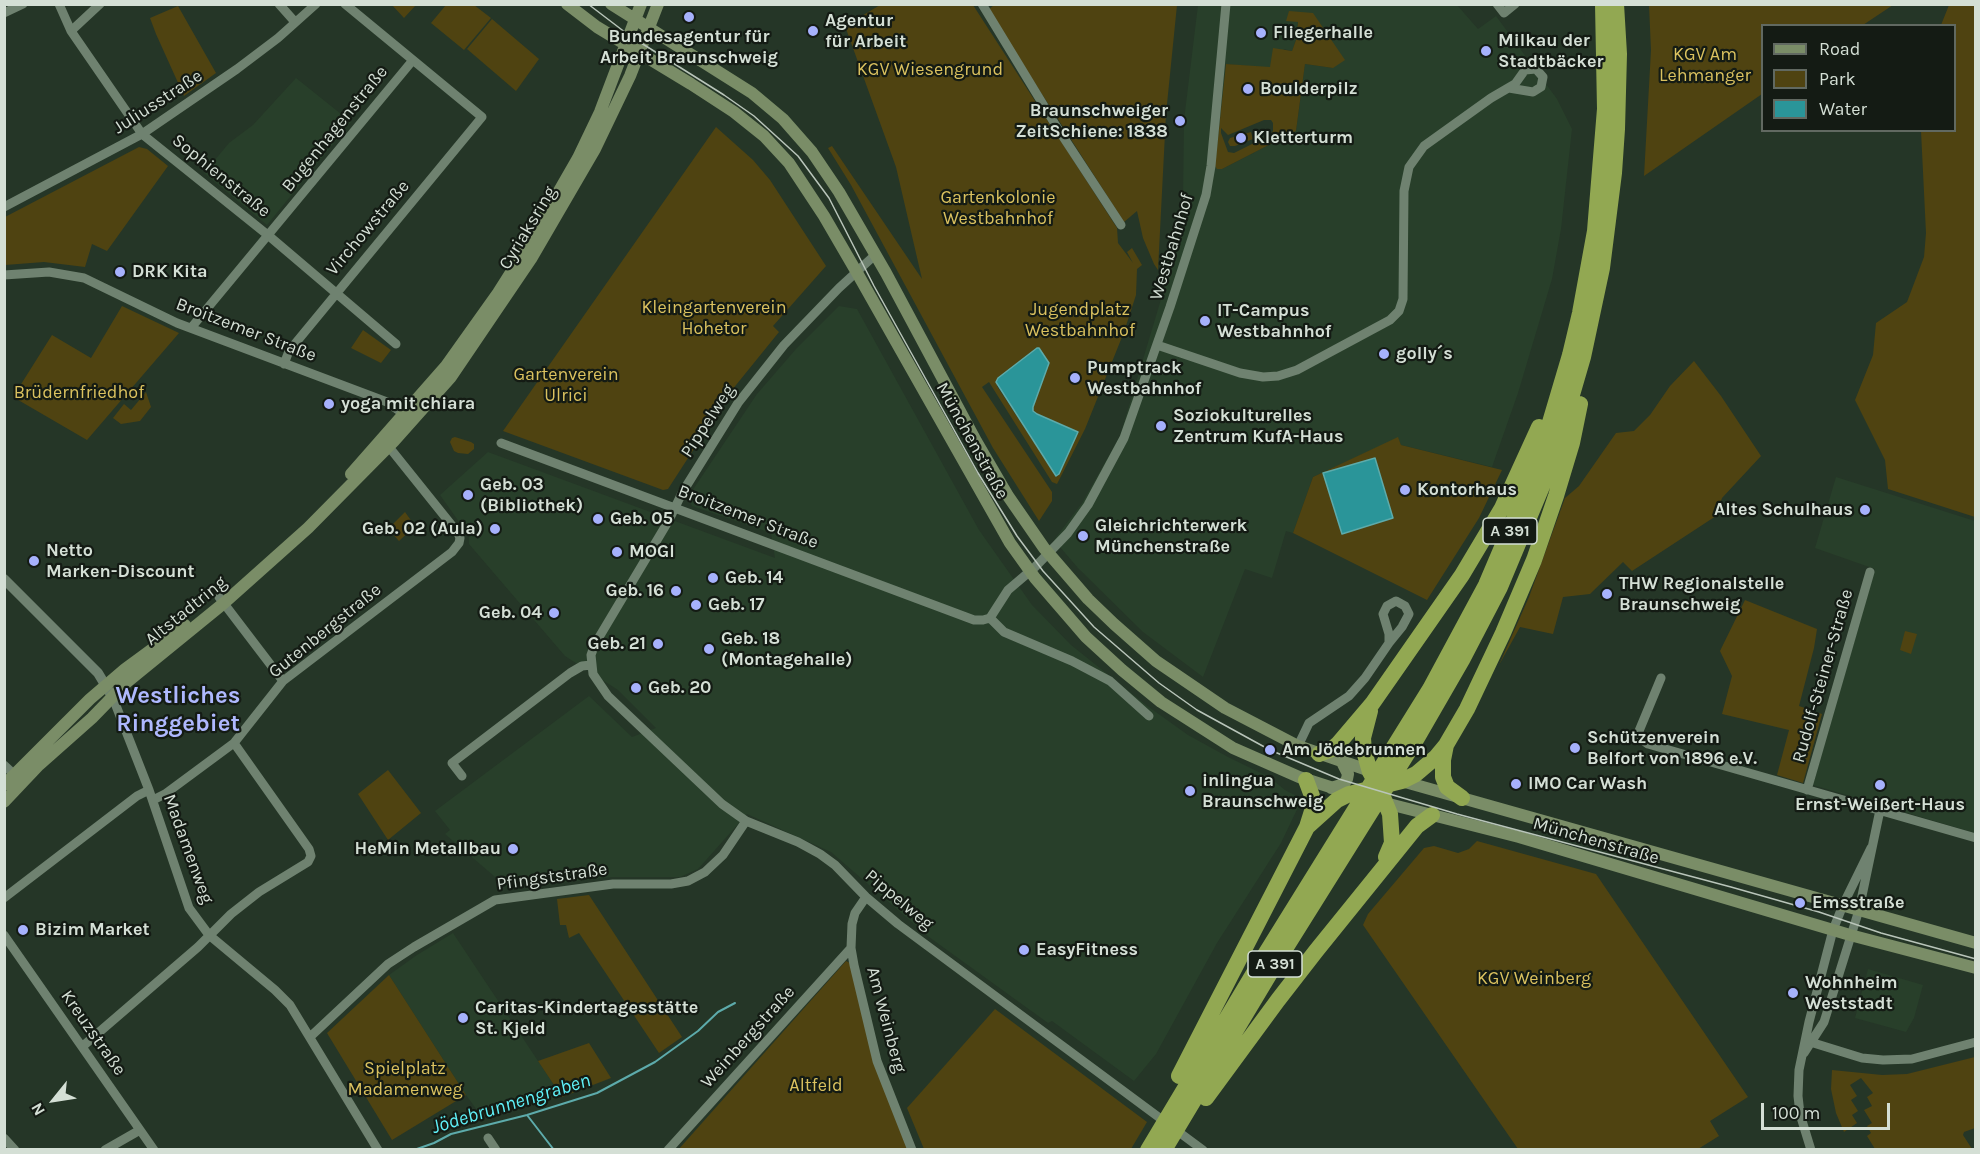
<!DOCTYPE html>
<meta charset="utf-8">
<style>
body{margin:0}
#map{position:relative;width:1980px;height:1154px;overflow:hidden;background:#253627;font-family:Karla,sans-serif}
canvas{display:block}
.frame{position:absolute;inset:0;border:6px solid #d4dfd5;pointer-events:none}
.legend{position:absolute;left:1761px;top:24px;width:195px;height:108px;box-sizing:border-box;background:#141b14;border:2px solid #616961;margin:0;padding:8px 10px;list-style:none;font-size:18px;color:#d4dfd5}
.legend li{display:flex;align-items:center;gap:12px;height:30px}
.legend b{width:30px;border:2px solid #616961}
.north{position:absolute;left:24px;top:1070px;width:60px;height:60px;-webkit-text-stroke:4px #141b14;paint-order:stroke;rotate:240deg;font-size:16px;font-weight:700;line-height:24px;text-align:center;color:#d4dfd5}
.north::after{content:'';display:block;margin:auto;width:21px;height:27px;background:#d4dfd5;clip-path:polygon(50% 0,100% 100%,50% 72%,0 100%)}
.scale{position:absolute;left:1761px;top:1103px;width:129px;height:27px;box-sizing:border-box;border:3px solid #d4dfd5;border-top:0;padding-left:8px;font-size:18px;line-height:21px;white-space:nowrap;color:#d4dfd5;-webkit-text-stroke:4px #141b14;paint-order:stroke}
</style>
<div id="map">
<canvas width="1980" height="1154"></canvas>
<div class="frame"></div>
<ul class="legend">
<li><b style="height:8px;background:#7a8d67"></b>Road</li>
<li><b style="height:16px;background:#4f4311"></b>Park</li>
<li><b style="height:16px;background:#2a9599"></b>Water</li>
</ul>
<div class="north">N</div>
<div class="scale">100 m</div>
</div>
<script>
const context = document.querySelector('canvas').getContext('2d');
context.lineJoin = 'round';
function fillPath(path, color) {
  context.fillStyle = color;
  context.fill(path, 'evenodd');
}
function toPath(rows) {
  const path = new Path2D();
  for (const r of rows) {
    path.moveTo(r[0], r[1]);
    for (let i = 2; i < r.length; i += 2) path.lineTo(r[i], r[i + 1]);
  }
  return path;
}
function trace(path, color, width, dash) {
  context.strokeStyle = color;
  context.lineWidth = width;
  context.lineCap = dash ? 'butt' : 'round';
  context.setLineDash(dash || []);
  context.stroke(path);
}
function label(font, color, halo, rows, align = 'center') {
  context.font = font + ' Karla,sans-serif';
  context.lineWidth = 4.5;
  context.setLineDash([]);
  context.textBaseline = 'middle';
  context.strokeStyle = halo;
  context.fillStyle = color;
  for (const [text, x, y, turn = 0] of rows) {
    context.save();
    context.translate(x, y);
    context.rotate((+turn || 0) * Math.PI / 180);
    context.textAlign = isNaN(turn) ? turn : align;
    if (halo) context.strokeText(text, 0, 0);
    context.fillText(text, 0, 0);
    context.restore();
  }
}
fillPath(toPath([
 [1198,5,1457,5,1478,29,1496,16,1557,99,1572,129,1561,229,1552,279,1518,393,1492,467,1401,445,1398,438,1313,477,1293,533,1286,531,1272,578,1245,569,1203,677,1143,632,1078,568,1054,540,1082,503,1120,436,1162,296,1168,258,1183,199,1184,120],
 [1298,22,1333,68,1305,64,1296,131,1222,169,1217,169,1226,64,1270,68,1284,49,1292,51,1296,40],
 [296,78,351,122,267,225,204,173,229,143,253,125],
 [839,306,857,309,979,530,1032,605,1071,645,1146,705,1188,735,1228,757,1269,777,1285,790,1302,799,1281,843,1217,943,1156,1054,1134,1081,1052,1021,1048,1023,929,937,831,852,747,814,698,869,680,877,613,877,508,888,445,834,450,830,435,811,589,696,632,737,656,728,618,690,565,656,469,544,469,536,440,495,488,452,775,558,771,533,692,506,688,497,757,394,796,349],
 [1836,477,1975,521,1975,833,1813,785,1875,569,1815,548],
 [453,933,538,1061,562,1097,482,1117,466,1095,389,975,417,955],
 [1868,969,1923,985,1914,1018,1906,1032,1855,1018]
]), '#283f2a');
fillPath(toPath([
 [995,4,1177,5,1166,114,1158,270,1154,264,1143,238,1137,211,1124,222,988,10],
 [392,5,416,5,404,18],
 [446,5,474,5,491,18,464,50,431,23],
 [880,5,973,5,1117,228,1118,243,1133,263,1127,252,1132,248,1142,265,1137,269,1136,295,1124,332,1085,429,1057,484,1052,482,989,382,982,387,1052,492,1052,501,1039,521,993,448,851,185,828,148,832,146,922,279,896,167,845,26],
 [1037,348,1039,348,1049,363,1033,407,1033,411,1037,414,1078,432,1059,474,1056,476,997,386,998,378],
 [1649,5,1649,4,1893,5,1863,25,1762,26,1762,94,1644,176,1651,50],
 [1949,5,1975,5,1975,517,1888,489,1885,460,1855,400,1873,355,1876,323,1907,302,1924,257,1926,233,1921,131,1954,130,1954,26,1941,25],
 [178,6,216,73,184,96,156,34,150,18],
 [1289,11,1313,13,1345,60,1333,68,1305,64,1296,131,1222,169,1217,169,1215,166,1226,64,1270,67,1273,48,1292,51,1296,40,1298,22,1286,21],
 [1264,120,1271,120,1273,123,1273,131,1270,135,1234,153,1228,152,1221,133,1221,128,1228,135],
 [492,19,539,59,516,91,467,49],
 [716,127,753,160,770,180,826,266,773,326,779,332,732,390,668,489,663,490,503,431],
 [1251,132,1253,139,1235,146,1230,146,1228,142,1230,138],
 [139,147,147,149,168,166,107,251,92,244,85,267,44,262,5,265,5,217],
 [122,306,179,333,87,440,13,397,52,335,91,358],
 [363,330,391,350,381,363,351,348],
 [1694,361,1721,396,1761,456,1722,498,1716,516,1632,571,1623,562,1590,594,1563,597,1553,634,1520,627,1499,665,1529,597,1565,498,1579,486,1616,433,1634,431,1650,415,1670,386],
 [146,392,151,407,140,421,121,424,113,418,124,404,131,410],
 [455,437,471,442,474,444,474,449,468,454,458,453,454,451,450,442,452,438],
 [1398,437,1401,445,1502,470,1479,518,1427,600,1293,533,1313,477],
 [405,512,415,526,399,541,388,529],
 [1745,600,1817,629,1814,648,1799,706,1822,714,1803,783,1777,775,1789,730,1722,714,1732,676,1720,651],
 [1905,631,1917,634,1911,654,1900,650],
 [388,770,421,813,388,840,358,794],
 [1477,841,1596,874,1748,1097,1710,1121,1719,1136,1698,1149,1518,1149,1363,925,1368,914,1424,848,1434,846,1458,853,1469,849],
 [589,895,682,1037,659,1053,579,933,569,938,566,925,560,925,557,899],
 [846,961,850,963,909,1149,678,1150],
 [389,975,466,1095,392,1140,327,1033],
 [995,1009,1147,1122,1131,1149,924,1149,907,1108],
 [589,1043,611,1078,562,1097,538,1061],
 [1975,1057,1975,1128,1964,1132,1963,1135,1972,1149,1875,1149,1867,1136,1871,1133,1867,1126,1872,1123,1864,1110,1872,1106,1867,1097,1873,1093,1861,1078,1850,1085,1857,1096,1851,1100,1858,1111,1852,1115,1857,1123,1844,1132,1836,1113,1831,1089,1832,1070,1882,1075,1907,1074]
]), '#4f4311');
const water = toPath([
 [1037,348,1039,348,1049,363,1033,407,1033,411,1037,414,1078,432,1059,474,1056,476,996,382,998,378,1037,348],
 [1375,458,1393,518,1342,534,1323,473,1375,458]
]);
fillPath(water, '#2a9599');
trace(water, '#5dabab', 1.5);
trace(toPath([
 [527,1115,554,1150],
 [414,1150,434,1143,451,1134,527,1115,597,1093,655,1062,698,1031,718,1012,735,1003]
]), '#5dabab', 2);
trace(toPath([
 [59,4,71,31,142,134,269,236,396,344],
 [279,4,295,22],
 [982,4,1058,129,1121,225],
 [1497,4,1504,13,1515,4],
 [4,13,23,4],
 [71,31,100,4],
 [4,207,142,134,237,69,278,38,316,4],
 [875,255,839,288,784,345,738,403,682,493,669,520,595,644,591,655,593,674,608,696,722,804,746,821,798,842,820,854,835,865,866,897,898,924,1203,1150],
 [4,275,49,272,84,278,177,323,387,402,408,417],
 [191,328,413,60],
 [1157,345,1240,373,1263,377,1278,376,1297,370,1390,320,1399,311,1403,299,1404,191,1409,167,1424,146,1491,98,1515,84,1525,70,1536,69,1543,77,1541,87,1533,92,1509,88],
 [284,364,289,351,482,117,345,4],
 [501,443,974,620,983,620,990,618,1008,590,1035,567,1068,533,1088,505,1124,438,1170,307,1206,195,1211,166,1226,4],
 [219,597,283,681],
 [990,618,1004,632,1072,661,1110,681,1149,716],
 [1661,678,1639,731,1641,739,1648,744,1976,838],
 [113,698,149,790,189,908,209,935,275,990,290,1005,378,1150],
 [1298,746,1309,723,1349,696,1365,678,1389,643,1389,634,1383,614,1387,606,1396,601,1405,606,1409,614,1402,627,1389,643],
 [4,765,18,778],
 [462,776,452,763,570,673,582,666,591,665],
 [1807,790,1870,572],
 [153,800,165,794,234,743,283,681,452,552,459,543,460,538,458,533,389,447],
 [866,897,855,913,852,924,851,948,854,965,877,1061,912,1150],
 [4,898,137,796,149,790],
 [4,935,154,1150],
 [310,1037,388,964,414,947,495,900,613,884,671,884,688,881,705,872,723,855,746,821],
 [1807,1041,1862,1058,1883,1060,1912,1059,1976,1042],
 [83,1046,198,947,231,914,259,892,308,862,311,856,309,849,234,743],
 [1804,1053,1824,1022,1859,910,1880,810],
 [4,1138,15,1150],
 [488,1138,496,1150],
 [105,1150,140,1130],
 [668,1150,851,948],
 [1811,1150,1800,1114,1798,1096,1799,1070,1809,1022,1833,930,1843,905,1871,848]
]), '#6f8270', 9);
trace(toPath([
 [4,579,98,673,110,693]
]), '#6f8270', 10);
trace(toPath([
 [567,4,597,27,691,84,734,112,764,136,789,163,824,216,856,271,1010,543,1035,578,1086,637,1122,670,1161,702,1233,748,1299,777,1352,794],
 [611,4,752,93,783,119,812,152,839,192,886,273,976,441,1008,496,1044,548,1088,599,1114,624,1156,661,1225,708,1298,746,1376,773],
 [351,474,446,366,498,293,524,252,578,158,600,112,641,4],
 [1398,780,1976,943],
 [4,785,90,699,125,669,185,625],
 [1331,788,1344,784,1347,779,1348,774,1342,762],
 [4,802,39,765,92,718,127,682,224,603,308,528,394,441,451,377,531,259,595,149,630,76,658,4],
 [1381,802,1519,837,1850,935,1976,968]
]), '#7a8d67', 12);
trace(toPath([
 [1370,711,1363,738,1364,751,1370,772,1381,792,1390,814,1392,843,1386,857],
 [1446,745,1443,760,1443,777,1447,787,1462,798],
 [1319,754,1332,749,1338,744,1372,704,1462,575,1502,508,1539,427],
 [1307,827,1337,800,1349,794,1402,781,1416,774,1436,757,1446,745,1467,709,1503,633,1534,560,1556,496,1572,443,1580,404],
 [1179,1076,1307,827,1313,808,1312,796,1306,780],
 [1206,1098,1278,1000,1316,951,1417,826,1432,815],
 [1148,1150,1261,961,1430,689,1486,585,1529,484,1543,446,1570,355,1580,313,1595,231,1605,109,1603,4],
 [1164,1150,1275,965,1417,738,1462,660,1500,587,1541,489,1553,460,1583,357,1602,268,1614,173,1617,129,1619,54,1616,4]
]), '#92a852', 16);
trace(toPath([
 [588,4,630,36,724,95,754,116,798,156,829,198,874,286,978,473,1017,536,1043,571,1094,627,1159,683,1197,710,1270,750,1339,779,1457,814,1731,887,1819,912,1881,933,1976,959]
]), '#b9c5ba', 1.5);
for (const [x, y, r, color] of [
 [689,17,6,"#a6b1fc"],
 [813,31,6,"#a6b1fc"],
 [1261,33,6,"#a6b1fc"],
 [1486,51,6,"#a6b1fc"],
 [1248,89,6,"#a6b1fc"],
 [1180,121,6,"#a6b1fc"],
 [1241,138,6,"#a6b1fc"],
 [120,272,6,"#a6b1fc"],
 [1205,321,6,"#a6b1fc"],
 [1384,354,6,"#a6b1fc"],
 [1075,378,6,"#a6b1fc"],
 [329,404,6,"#a6b1fc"],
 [1161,426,6,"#a6b1fc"],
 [1405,490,6,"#a6b1fc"],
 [468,495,6,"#a6b1fc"],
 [1865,510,6,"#a6b1fc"],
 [598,519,6,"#a6b1fc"],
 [495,529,6,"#a6b1fc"],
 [1083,536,6,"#a6b1fc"],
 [617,552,6,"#a6b1fc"],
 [34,561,6,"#a6b1fc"],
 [713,578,6,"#a6b1fc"],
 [676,591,6,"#a6b1fc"],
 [1607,594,6,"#a6b1fc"],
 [696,605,6,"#a6b1fc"],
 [554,613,6,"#a6b1fc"],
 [658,644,6,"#a6b1fc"],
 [709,649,6,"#a6b1fc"],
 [636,688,6,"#a6b1fc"],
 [1575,748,6,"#a6b1fc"],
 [1270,750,6,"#a6b1fc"],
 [1516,784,6,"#a6b1fc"],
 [1880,785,6,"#a6b1fc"],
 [1190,791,6,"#a6b1fc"],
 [513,849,6,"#a6b1fc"],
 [1800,903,6,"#a6b1fc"],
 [23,930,6,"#a6b1fc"],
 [1024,950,6,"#a6b1fc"],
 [1793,993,6,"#a6b1fc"],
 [463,1018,6,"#a6b1fc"]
]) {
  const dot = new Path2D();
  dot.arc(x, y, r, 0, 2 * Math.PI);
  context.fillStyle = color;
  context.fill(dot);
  trace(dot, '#141b14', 2);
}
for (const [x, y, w] of [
 [1510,531,54],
 [1275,964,54]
]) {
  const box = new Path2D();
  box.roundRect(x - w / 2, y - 13, w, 26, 4.5);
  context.fillStyle = '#141b14';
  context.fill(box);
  trace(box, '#d4dfd5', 1.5);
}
label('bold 16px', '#d4dfd5', null, [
 ["A 391",1510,531],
 ["A 391",1275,964]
]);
label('bold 18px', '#d4dfd5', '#141b14', [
 ["Agentur",825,21],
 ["für Arbeit",825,42],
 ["Fliegerhalle",1273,33],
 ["Bundesagentur für",689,37,"center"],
 ["Arbeit Braunschweig",689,58,"center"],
 ["Milkau der",1498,41],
 ["Stadtbäcker",1498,62],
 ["Boulderpilz",1260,89],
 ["Braunschweiger",1168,111,"right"],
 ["ZeitSchiene: 1838",1168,132,"right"],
 ["Kletterturm",1253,138],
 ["DRK Kita",132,272],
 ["IT-Campus",1217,311],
 ["Westbahnhof",1217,332],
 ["golly´s",1396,354],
 ["Pumptrack",1087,368],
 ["Westbahnhof",1087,389],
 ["yoga mit chiara",341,404],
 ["Soziokulturelles",1173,416],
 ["Zentrum KufA-Haus",1173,437],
 ["Geb. 03",480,485],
 ["(Bibliothek)",480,506],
 ["Kontorhaus",1417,490],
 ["Altes Schulhaus",1853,510,"right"],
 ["Geb. 05",610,519],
 ["Gleichrichterwerk",1095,526],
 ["Münchenstraße",1095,547],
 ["Geb. 02 (Aula)",483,529,"right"],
 ["Netto",46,551],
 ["Marken-Discount",46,572],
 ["MOGI",629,552],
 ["Geb. 14",725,578],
 ["THW Regionalstelle",1619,584],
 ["Braunschweig",1619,605],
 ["Geb. 16",664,591,"right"],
 ["Geb. 17",708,605],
 ["Geb. 04",542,613,"right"],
 ["Geb. 18",721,639],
 ["(Montagehalle)",721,660],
 ["Geb. 21",646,644,"right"],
 ["Geb. 20",648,688],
 ["Schützenverein",1587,738],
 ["Belfort von 1896 e.V.",1587,759],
 ["Am Jödebrunnen",1282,750],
 ["inlingua",1202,781],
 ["Braunschweig",1202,802],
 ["IMO Car Wash",1528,784],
 ["Ernst-Weißert-Haus",1880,805,"center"],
 ["HeMin Metallbau",501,849,"right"],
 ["Emsstraße",1812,903],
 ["Bizim Market",35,930],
 ["EasyFitness",1036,950],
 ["Wohnheim",1805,983],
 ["Weststadt",1805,1004],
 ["Caritas-Kindertagesstätte",475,1008],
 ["St. Kjeld",475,1029]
], 'left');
label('18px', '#dbc25f', '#141b14', [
 ["KGV Am",1705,55],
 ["Lehmanger",1705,76],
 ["KGV Wiesengrund",930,70],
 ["Gartenkolonie",998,198],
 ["Westbahnhof",998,219],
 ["Kleingartenverein",714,308],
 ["Hohetor",714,329],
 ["Jugendplatz",1080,310],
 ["Westbahnhof",1080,331],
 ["Gartenverein",566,375],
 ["Ulrici",566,396],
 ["Brüdernfriedhof",79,393],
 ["KGV Weinberg",1534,979],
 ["Spielplatz",405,1069],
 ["Madamenweg",405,1090],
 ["Altfeld",816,1086]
]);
label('18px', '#d4dfd5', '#141b14', [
 ["Juliusstraße",158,102,-33],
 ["Bugenhagenstraße",335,129,-51],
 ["Sophienstraße",221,176,39],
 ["Virchowstraße",368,228,-50],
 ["Cyriaksring",528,228,-59],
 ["Westbahnhof",1172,247,-73],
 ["Broitzemer Straße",246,330,21],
 ["Pippelweg",708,421,-57],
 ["Münchenstraße",972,441,61],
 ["Broitzemer Straße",748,517,21],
 ["Altstadtring",186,611,-39],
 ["Gutenbergstraße",325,631,-39],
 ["Rudolf-Steiner-Straße",1823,676,-74],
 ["Münchenstraße",1596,841,16],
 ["Madamenweg",188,849,70],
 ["Pfingststraße",552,877,-8],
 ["Pippelweg",899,900,40],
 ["Am Weinberg",886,1020,75],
 ["Kreuzstraße",93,1033,55],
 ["Weinbergstraße",748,1037,-48]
]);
label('italic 20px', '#5ff0f7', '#141b14', [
 ["Jödebrunnengraben",511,1104,-17]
]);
label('bold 24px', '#aeb8fe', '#141b14', [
 ["Westliches",178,696],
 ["Ringgebiet",178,724]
]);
</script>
